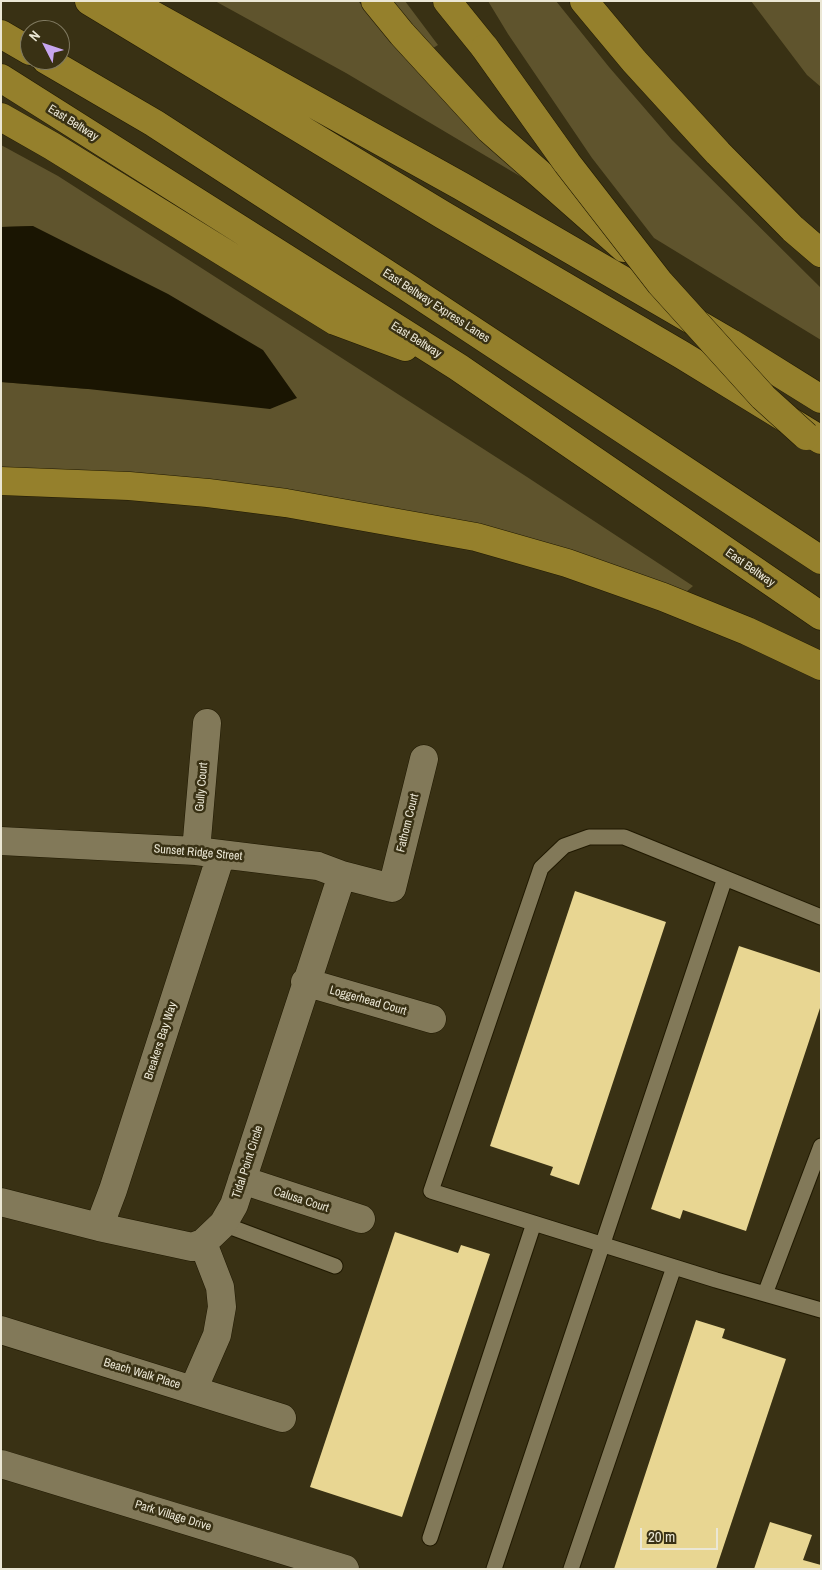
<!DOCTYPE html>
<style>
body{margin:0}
#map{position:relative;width:822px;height:1570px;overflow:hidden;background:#393114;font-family:"Archivo Narrow",sans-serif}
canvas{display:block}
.frame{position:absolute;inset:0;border:2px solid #ebe7d5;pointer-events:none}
.north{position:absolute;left:20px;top:20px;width:50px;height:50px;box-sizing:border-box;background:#393114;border:1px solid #807a61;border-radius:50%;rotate:311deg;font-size:14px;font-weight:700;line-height:20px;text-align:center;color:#ebe7d5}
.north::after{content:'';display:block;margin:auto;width:18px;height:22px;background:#c7a6ef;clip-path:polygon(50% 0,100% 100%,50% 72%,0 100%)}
.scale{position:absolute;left:640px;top:1528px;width:78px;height:22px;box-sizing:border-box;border:2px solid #ebe7d5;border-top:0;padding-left:6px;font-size:15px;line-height:18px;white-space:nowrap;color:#ebe7d5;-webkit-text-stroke:4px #393114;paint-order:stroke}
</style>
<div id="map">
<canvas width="822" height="1570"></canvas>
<div class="frame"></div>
<div class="north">N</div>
<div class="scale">20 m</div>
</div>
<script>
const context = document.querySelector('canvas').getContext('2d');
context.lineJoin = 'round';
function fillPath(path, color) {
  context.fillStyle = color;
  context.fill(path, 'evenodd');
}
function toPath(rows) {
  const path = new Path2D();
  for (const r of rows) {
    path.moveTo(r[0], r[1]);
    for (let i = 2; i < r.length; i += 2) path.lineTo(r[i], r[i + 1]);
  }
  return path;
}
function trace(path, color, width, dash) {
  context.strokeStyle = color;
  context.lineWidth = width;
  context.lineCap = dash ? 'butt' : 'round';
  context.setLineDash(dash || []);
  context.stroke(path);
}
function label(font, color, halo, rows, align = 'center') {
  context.font = font + ' "Archivo Narrow",sans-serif';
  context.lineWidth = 5;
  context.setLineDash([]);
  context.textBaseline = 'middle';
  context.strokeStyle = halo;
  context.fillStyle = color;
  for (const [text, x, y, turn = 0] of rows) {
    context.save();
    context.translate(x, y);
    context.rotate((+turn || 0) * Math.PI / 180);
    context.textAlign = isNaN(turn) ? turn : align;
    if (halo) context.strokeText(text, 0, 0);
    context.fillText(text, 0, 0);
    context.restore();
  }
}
fillPath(toPath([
 [215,1,358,1,418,67,545,191,346,73],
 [386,1,405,1,438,45,430,50],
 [488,1,556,1,609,67,672,140,821,288,821,340,654,238,592,158,508,34],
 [751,1,821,1,821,87,807,75],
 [1,145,58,176,217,278,524,475,693,586,685,593,519,539,1,471,1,382,88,389,33,226,1,227]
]), '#5f542d');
fillPath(toPath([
 [33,226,168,294,263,350,297,398,270,409,88,389,1,382,1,227]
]), '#1a1502');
fillPath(toPath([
 [575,891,666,922,579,1185,550,1175,553,1167,490,1146],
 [739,946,821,973,821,1005,746,1231,683,1210,680,1219,651,1209],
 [395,1232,458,1253,461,1245,490,1254,402,1517,310,1487],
 [696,1320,725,1329,722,1338,786,1359,716,1569,614,1569],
 [770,1522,812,1535,803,1560,821,1565,821,1569,754,1569]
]), '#e8d692');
const service = toPath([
 [821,917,624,837,589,837,564,846,541,868,431,1191,716,1280,821,1310],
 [223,1224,335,1266],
 [765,1294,821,1146],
 [430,1538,534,1223],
 [494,1569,725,878],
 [571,1569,674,1267]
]);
const minor = toPath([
 [1,841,196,851,318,866,342,875,392,888,424,759],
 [196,851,207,723],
 [305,982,432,1019],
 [242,1180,361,1219],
 [1,1202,99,1227,192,1247,203,1243,223,1224,234,1205,342,875],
 [99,1227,113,1190,221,855],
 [1,1330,282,1418],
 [193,1390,217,1335,222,1307,220,1287,203,1243],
 [1,1464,345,1569]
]);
const motorway = toPath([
 [89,1,443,215,682,355,821,440],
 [128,1,461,186,731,343,821,399],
 [375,1,402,34,489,129,624,248],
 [447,1,485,48],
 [584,1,634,61,718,153,793,229,821,253],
 [1,34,30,51],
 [46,60,154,123,404,285,821,560],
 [1,78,458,367,821,616],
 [1,117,52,146,335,321,405,347],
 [1,481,129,486,208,493,286,503,476,537,567,563,663,597,747,631,821,666]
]);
trace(service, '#201900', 17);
trace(minor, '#201900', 29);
trace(motorway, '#201900', 29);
trace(service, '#827959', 15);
trace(minor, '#827959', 28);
trace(motorway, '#95802c', 28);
const motorwayBridge = toPath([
 [485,48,567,163,660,283,763,397,806,436]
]);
trace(motorwayBridge, '#201900', 29, []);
trace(motorwayBridge, '#95802c', 28);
label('12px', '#ebe7d5', '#393114', [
 ["East Beltway",73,123,32],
 ["East Beltway Express Lanes",436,306,33],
 ["East Beltway",416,340,32],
 ["East Beltway",750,568,35],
 ["Gully Court",202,787,-85],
 ["Fathom Court",408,823,-76],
 ["Sunset Ridge Street",198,853,5],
 ["Loggerhead Court",368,1001,16],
 ["Breakers Bay Way",161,1041,-72],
 ["Tidal Point Circle",248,1162,-72],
 ["Calusa Court",301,1200,18],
 ["Beach Walk Place",142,1374,17],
 ["Park Village Drive",173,1516,17]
]);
</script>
